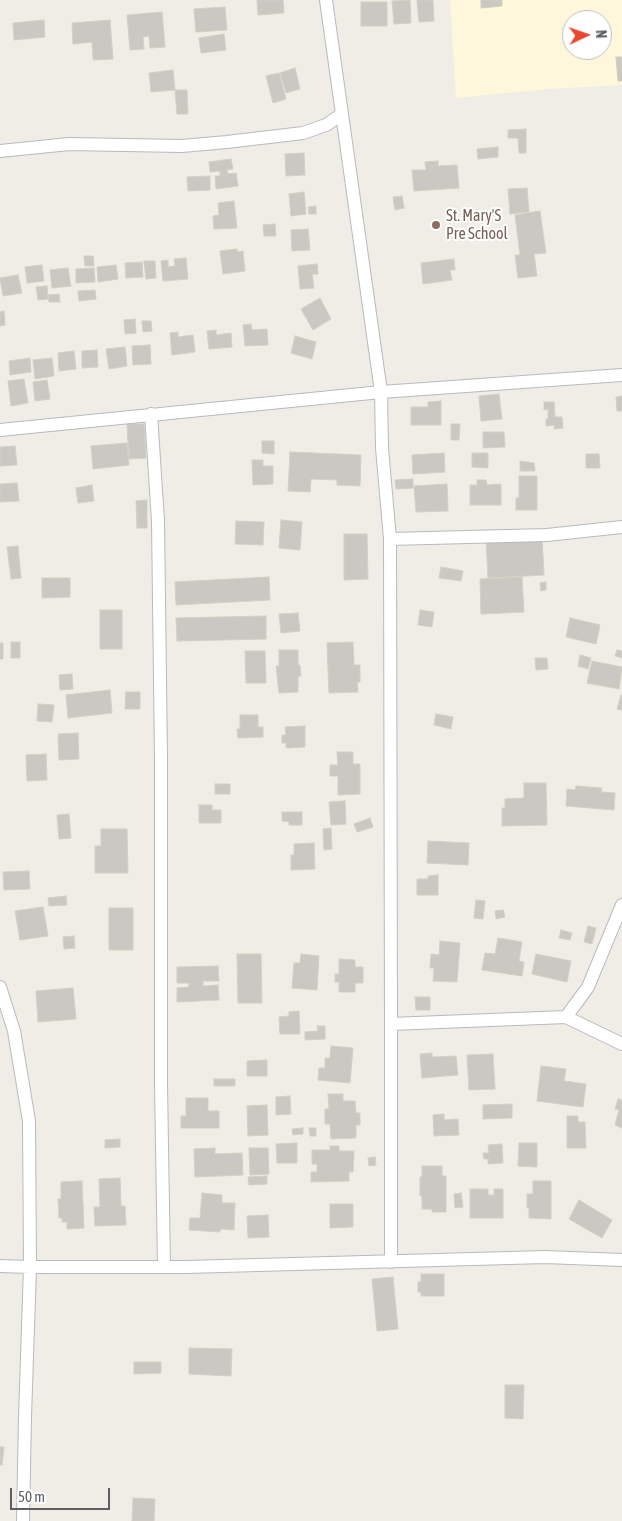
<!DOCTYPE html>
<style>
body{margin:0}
#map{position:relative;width:622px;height:1521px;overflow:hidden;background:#efede5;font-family:"Asap Condensed",sans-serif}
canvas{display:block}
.north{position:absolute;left:562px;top:10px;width:50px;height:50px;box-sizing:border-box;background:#fff;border:1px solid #bebfc1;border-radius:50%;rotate:87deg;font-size:14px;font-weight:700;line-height:20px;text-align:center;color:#5c6065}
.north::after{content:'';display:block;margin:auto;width:18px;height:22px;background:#e84731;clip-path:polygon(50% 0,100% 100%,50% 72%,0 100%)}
.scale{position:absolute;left:10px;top:1488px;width:100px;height:22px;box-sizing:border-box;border:2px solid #5c6065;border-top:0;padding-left:6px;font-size:15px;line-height:18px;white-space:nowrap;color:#5c6065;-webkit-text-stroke:4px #fff;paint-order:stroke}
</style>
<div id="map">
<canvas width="622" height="1521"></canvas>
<div class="north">N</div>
<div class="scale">50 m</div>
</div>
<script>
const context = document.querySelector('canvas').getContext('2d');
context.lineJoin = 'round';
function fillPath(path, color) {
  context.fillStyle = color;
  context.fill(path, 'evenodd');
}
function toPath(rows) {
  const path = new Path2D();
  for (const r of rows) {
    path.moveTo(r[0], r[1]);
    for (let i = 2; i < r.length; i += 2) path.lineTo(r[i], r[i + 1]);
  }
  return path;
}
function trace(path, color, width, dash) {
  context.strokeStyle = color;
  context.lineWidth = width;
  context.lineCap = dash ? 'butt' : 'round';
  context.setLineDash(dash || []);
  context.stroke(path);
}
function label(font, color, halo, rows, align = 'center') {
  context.font = font + ' "Asap Condensed",sans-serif';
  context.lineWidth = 4;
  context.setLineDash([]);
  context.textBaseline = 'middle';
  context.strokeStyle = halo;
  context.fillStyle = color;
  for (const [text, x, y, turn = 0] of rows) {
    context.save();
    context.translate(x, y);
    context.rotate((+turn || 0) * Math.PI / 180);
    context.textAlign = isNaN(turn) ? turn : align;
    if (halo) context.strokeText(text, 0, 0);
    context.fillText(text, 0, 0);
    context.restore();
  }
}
fillPath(toPath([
 [450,0,622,0,622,85,548,89,456,98],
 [572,20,602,20,602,50,572,50]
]), '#fef7db');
const building = toPath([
 [257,0,283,0,284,13,258,15,257,0],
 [410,0,411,23,394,24,392,1,410,0],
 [417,0,433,0,434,21,419,22,417,0],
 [481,0,502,0,502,6,481,8,481,0],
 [361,2,387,2,387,26,361,26,361,2],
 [225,7,227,30,196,32,194,9,225,7],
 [162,12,165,47,150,48,149,36,143,37,144,49,130,50,127,15,162,12],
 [44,20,45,37,14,40,13,23,44,20],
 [110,20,113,59,93,60,92,42,73,44,72,23,110,20],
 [224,34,226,50,201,53,199,38,224,34],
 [616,57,622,57,622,81,618,81,616,57],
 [295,68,300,89,286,93,280,73,295,68],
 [173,70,175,90,151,92,149,73,173,70],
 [279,73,286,99,273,103,266,76,279,73],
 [175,90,187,90,188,114,177,114,175,90],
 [526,129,526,153,519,153,518,138,508,138,508,130,526,129],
 [498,147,498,157,478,159,477,149,498,147],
 [304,153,305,175,286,176,285,154,304,153],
 [231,159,233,169,227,170,228,174,236,173,238,186,216,189,215,176,220,176,220,171,210,172,209,162,231,159],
 [438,161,438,166,457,165,459,188,414,191,412,170,426,170,425,162,438,161],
 [210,176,210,190,188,191,187,177,210,176],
 [527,188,529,212,510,214,508,189,527,188],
 [304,192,306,214,291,216,289,194,304,192],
 [402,196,404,208,395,210,393,197,402,196],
 [234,201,237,228,214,229,213,216,219,215,218,203,234,201],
 [316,206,316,214,309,214,308,207,316,206],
 [540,211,546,253,534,254,537,276,518,278,515,255,520,255,515,215,540,211],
 [275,224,276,236,264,236,263,225,275,224],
 [308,229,310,250,292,251,291,230,308,229],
 [237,249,237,252,243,251,245,271,223,274,220,251,237,249],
 [84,256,93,256,94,266,85,266,84,256],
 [186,258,188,279,163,281,161,261,168,260,168,267,175,266,174,259,186,258],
 [454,259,455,270,450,270,452,280,423,284,421,263,454,259],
 [144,261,155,261,156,278,146,279,144,261],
 [142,262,143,277,126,278,125,263,142,262],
 [317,264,318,274,312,274,314,288,300,289,298,266,317,264],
 [42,265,44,281,27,283,25,267,42,265],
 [116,265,118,279,98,282,97,267,116,265],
 [68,268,71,286,52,288,50,270,68,268],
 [94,268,95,282,76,283,76,269,94,268],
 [18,275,22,293,3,296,0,278,18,275],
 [47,286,48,299,38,300,36,287,47,286],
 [95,290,96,299,79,301,78,291,95,290],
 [59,294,60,302,49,302,48,295,59,294],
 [320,298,331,319,313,330,301,309,320,298],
 [4,311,5,325,0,326,0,312,4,311],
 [135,319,136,333,125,334,124,320,135,319],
 [142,321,151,321,152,331,143,332,142,321],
 [251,324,252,330,267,329,268,345,245,346,243,325,251,324],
 [216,330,216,335,231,333,232,347,209,349,207,331,216,330],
 [178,332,178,337,193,335,195,352,172,355,170,333,178,332],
 [295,336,316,342,312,359,291,353,295,336],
 [150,345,151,364,133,365,132,346,150,345],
 [125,347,127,366,109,369,106,349,125,347],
 [97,350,98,367,82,368,82,351,97,350],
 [74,351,76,369,59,371,58,353,74,351],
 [30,358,31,372,10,375,9,361,30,358],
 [52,358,54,376,35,379,33,360,52,358],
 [24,379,28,403,11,406,8,381,24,379],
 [47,380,50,399,35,401,33,382,47,380],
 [499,394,502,419,481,421,479,396,499,394],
 [622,396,622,411,617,411,616,397,622,396],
 [441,401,441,425,411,425,411,407,428,407,428,402,441,401],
 [544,402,554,402,555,417,562,417,563,428,554,429,554,425,546,426,546,419,548,419,548,409,544,410,544,402],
 [127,424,144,424,146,458,129,459,127,424],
 [451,424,460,424,459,440,451,440,451,424],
 [483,432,504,432,505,447,483,448,483,432],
 [262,441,274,441,274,454,262,453,262,441],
 [127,443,129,465,93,469,91,446,127,443],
 [15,446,17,465,0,466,0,447,15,446],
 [290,452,361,455,360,486,337,485,337,480,311,479,310,492,288,491,290,452],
 [444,453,445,472,413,474,412,455,444,453],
 [472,453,488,453,488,468,472,467,472,453],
 [586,454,599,454,600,468,586,468,586,454],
 [252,460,263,460,263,466,273,466,273,484,253,485,252,460],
 [520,461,534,463,535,471,520,471,520,461],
 [519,476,537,476,537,510,516,510,516,498,519,498,519,476],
 [413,479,413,488,396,489,395,480,413,479],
 [477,480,486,480,487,485,501,484,501,505,470,505,470,485,477,485,477,480],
 [17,483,19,501,0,502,0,484,17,483],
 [447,484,448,511,416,512,414,486,447,484],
 [92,485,94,501,78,503,76,488,92,485],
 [147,500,147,528,137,528,136,501,147,500],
 [281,520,302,522,300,550,279,548,281,520],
 [236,521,264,522,263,545,235,544,236,521],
 [344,534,367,534,368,579,344,580,344,534],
 [542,537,544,575,488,578,486,540,542,537],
 [18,546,21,578,11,579,7,547,18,546],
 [441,567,463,571,461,581,439,578,441,567],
 [269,577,270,600,176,605,175,582,269,577],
 [522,577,524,612,481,614,480,579,522,577],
 [42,578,70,578,70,597,42,598,42,578],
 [546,582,546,590,541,591,540,583,546,582],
 [100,610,122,610,122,649,100,649,100,610],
 [420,610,434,612,432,627,418,625,420,610],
 [298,613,300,631,281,633,279,614,298,613],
 [266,616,266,639,177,641,176,618,266,616],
 [570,618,600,625,596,644,566,637,570,618],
 [11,642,20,642,20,658,11,658,11,642],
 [353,642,354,665,360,665,360,682,357,682,358,692,329,693,327,643,353,642],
 [0,643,3,643,3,659,0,659,0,643],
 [279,650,298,650,298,665,300,665,301,676,298,676,298,692,279,693,276,666,279,666,279,650],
 [617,650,622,651,622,658,615,656,617,650],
 [245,651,265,651,266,683,246,683,245,651],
 [580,655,591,658,588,669,578,666,580,655],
 [535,658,547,658,548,669,536,670,535,658],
 [592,661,622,667,619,689,587,683,592,661],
 [72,674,73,689,60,690,59,675,72,674],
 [110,690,112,713,68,718,66,695,110,690],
 [126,692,140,692,140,709,125,709,126,692],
 [621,695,622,696,622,710,617,709,621,695],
 [38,704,54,705,52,722,37,721,38,704],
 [436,714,453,717,451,729,434,725,436,714],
 [240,715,258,715,258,727,263,727,263,737,238,738,237,729,240,729,240,715],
 [305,726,305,747,286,748,286,743,282,743,282,735,286,735,285,727,305,726],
 [78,733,79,759,59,760,58,734,78,733],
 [337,752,353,752,353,764,360,764,360,794,338,795,338,776,330,776,330,765,338,765,337,752],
 [46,754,47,780,27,781,26,755,46,754],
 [524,783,546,783,547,825,502,826,502,808,505,808,505,799,524,798,524,783],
 [215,784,230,784,230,794,215,794,215,784],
 [576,786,602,788,601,792,615,793,614,810,566,806,567,789,575,790,576,786],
 [345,801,346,824,331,825,329,802,345,801],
 [199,805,212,805,212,810,221,810,221,823,199,823,199,805],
 [282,812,302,812,302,825,289,825,289,822,282,821,282,812],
 [69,814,71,838,59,839,57,815,69,814],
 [370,818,373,827,357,832,354,824,370,818],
 [331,828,332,849,324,850,323,829,331,828],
 [101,829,127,829,128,873,95,873,95,846,101,846,101,829],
 [428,841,469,843,468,865,427,863,428,841],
 [314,843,315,869,291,870,291,855,294,855,294,844,314,843],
 [29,871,30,889,4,890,3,872,29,871],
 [438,875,438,895,417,895,417,879,428,879,428,876,438,875],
 [66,896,67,905,49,906,48,898,66,896],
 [476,900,485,901,483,919,474,918,476,900],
 [43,907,48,936,20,940,15,911,43,907],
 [109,908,133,908,133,950,109,950,109,908],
 [503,910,505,917,496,919,495,911,503,910],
 [588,926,596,928,592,944,584,942,588,926],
 [561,930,572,933,570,940,559,938,561,930],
 [74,936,75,948,64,949,63,937,74,936],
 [498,938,522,942,519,961,524,962,522,976,482,970,485,953,495,954,498,938],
 [440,941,460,943,457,982,433,981,434,968,430,968,431,954,439,955,440,941],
 [237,954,261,954,262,1003,238,1003,237,954],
 [301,954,319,956,317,990,292,988,294,963,300,963,301,954],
 [536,954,571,961,567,982,532,974,536,954],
 [339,959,355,960,355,967,363,967,363,983,355,983,355,992,339,992,339,982,335,982,335,974,339,974,339,959],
 [218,966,219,981,203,981,203,986,218,985,219,1000,177,1002,177,988,189,987,189,983,177,983,177,967,218,966],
 [73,988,76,1019,38,1022,36,991,73,988],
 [415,997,430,997,430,1010,416,1010,415,997],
 [299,1011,300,1034,280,1034,279,1017,289,1016,289,1012,299,1011],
 [317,1026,325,1026,325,1039,305,1040,305,1032,318,1031,317,1026],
 [331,1046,353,1048,350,1083,318,1080,319,1068,325,1068,325,1058,330,1058,331,1046],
 [432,1053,432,1057,456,1056,458,1075,422,1078,420,1054,432,1053],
 [493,1054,495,1089,469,1090,467,1055,493,1054],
 [267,1060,267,1076,247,1076,247,1061,267,1060],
 [541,1066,566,1069,564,1081,586,1084,583,1107,537,1101,541,1066],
 [214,1079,235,1079,235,1086,214,1086,214,1079],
 [328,1094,343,1094,343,1101,355,1101,356,1113,360,1113,360,1125,356,1125,356,1138,331,1139,330,1124,325,1124,325,1109,329,1109,328,1094],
 [290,1096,291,1114,276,1115,276,1097,290,1096],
 [186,1098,208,1098,208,1111,219,1111,219,1128,181,1128,181,1116,186,1116,186,1098],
 [618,1099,622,1100,622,1128,615,1125,619,1110,615,1109,618,1099],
 [512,1104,512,1118,483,1119,483,1105,512,1104],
 [267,1105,268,1135,248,1136,247,1106,267,1105],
 [444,1114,444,1120,458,1119,459,1135,434,1136,433,1115,444,1114],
 [567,1116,578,1116,578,1122,585,1122,586,1148,567,1148,567,1116],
 [303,1128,303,1134,293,1135,292,1129,303,1128],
 [309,1128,316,1128,316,1136,310,1136,309,1128],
 [120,1139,120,1147,105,1148,105,1140,120,1139],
 [297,1143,297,1163,277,1163,276,1144,297,1143],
 [519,1143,537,1143,537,1167,518,1166,519,1143],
 [502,1144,503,1163,488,1164,488,1159,484,1159,483,1153,489,1153,488,1145,502,1144],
 [330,1146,339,1146,339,1151,354,1151,353,1172,349,1172,349,1181,311,1182,311,1172,317,1172,317,1164,312,1164,312,1150,330,1150,330,1146],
 [215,1148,215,1154,242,1153,243,1175,195,1177,194,1149,215,1148],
 [249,1148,268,1148,269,1174,250,1175,249,1148],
 [375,1157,376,1165,369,1166,368,1158,375,1157],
 [422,1166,442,1166,442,1176,446,1176,446,1212,432,1212,432,1209,422,1209,422,1196,420,1196,420,1177,422,1177,422,1166],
 [267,1176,267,1184,249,1185,248,1177,267,1176],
 [120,1178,121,1206,125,1206,126,1225,95,1226,94,1207,100,1207,99,1179,120,1178],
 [82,1181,84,1228,67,1229,67,1222,62,1222,62,1218,59,1218,58,1199,61,1199,61,1182,82,1181],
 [533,1181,551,1181,551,1219,529,1218,529,1208,527,1208,527,1194,533,1194,533,1181],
 [470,1189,488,1189,488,1195,494,1195,494,1189,503,1189,503,1218,470,1218,470,1189],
 [202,1193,222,1195,222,1203,235,1203,234,1230,220,1229,220,1232,189,1230,190,1218,200,1218,202,1193],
 [461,1193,463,1207,455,1208,454,1194,461,1193],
 [579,1200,612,1220,602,1238,569,1219,579,1200],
 [330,1204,353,1204,353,1227,330,1228,330,1204],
 [268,1215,269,1237,248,1238,247,1216,268,1215],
 [421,1274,444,1274,444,1296,421,1296,421,1292,418,1292,418,1282,421,1282,421,1274],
 [393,1277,398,1329,377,1331,372,1279,393,1277],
 [189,1348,232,1349,231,1376,189,1374,189,1348],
 [134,1362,161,1362,161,1373,134,1374,134,1362],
 [505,1385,524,1385,523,1419,505,1418,505,1385],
 [0,1447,4,1447,2,1465,0,1465,0,1447],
 [133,1498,155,1499,154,1521,132,1521,133,1498]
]);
fillPath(building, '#cac8c2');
trace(building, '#d4cfc3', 1);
const street = toPath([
 [0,151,69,144,182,146,227,142,303,133,326,125,342,114],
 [622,375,381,392,382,448,390,539,547,535,622,527],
 [151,414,158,521,161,759,161,1084,164,1267],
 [0,430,381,392,326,0],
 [390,539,391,1024,566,1017,588,987,622,905],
 [0,987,14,1031,29,1121,30,1267,0,1266],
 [566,1017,622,1044],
 [391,1262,391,1024],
 [23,1521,25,1417,30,1267,186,1267,545,1257,622,1260]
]);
trace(street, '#b7babe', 14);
trace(street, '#fff', 12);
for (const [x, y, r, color] of [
 [436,225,5,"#8d6e63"]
]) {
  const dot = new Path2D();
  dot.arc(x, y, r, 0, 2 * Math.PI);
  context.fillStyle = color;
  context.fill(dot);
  trace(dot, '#fff', 2);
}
label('16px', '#785e54', '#fff', [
 ["St. Mary'S",446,216],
 ["Pre School",446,234]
], 'left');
</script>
